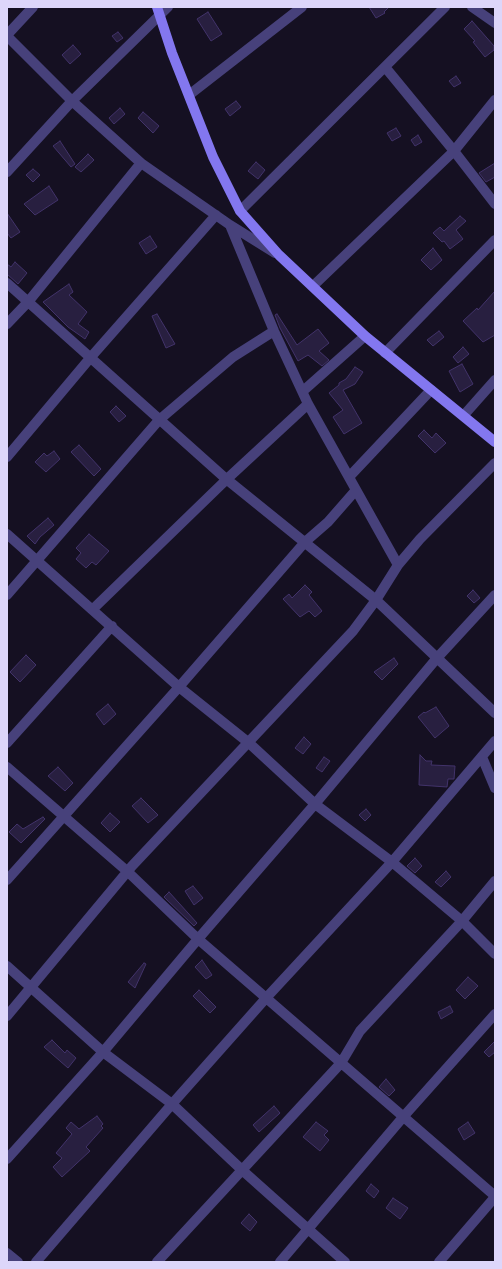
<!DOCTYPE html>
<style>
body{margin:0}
#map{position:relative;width:502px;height:1269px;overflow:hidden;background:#151022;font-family:"Public Sans",sans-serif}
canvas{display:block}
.frame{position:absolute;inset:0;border:8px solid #ddd6fa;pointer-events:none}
</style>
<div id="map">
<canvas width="502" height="1269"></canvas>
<div class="frame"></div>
</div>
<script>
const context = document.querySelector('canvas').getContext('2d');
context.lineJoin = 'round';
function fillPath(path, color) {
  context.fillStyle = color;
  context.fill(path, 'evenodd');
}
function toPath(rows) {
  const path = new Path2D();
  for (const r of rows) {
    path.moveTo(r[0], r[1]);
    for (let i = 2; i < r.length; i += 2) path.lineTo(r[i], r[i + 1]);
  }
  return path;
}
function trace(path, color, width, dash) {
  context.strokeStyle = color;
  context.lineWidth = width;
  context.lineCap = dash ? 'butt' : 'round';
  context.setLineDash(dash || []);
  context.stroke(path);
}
const building = toPath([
 [369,7,389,7,384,12,385,13,376,18,369,7],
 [208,12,222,34,211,41,197,19,208,12],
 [472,21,494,46,494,50,485,57,473,42,475,41,464,29,472,21],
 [118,32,123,38,117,42,112,36,118,32],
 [73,45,81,54,70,64,62,55,73,45],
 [456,76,461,83,454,87,449,81,456,76],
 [236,101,241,107,230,116,225,109,236,101],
 [120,108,125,114,114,124,109,118,120,108],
 [143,112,159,126,153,133,138,118,143,112],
 [396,128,401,136,392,141,387,133,396,128],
 [418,135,422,142,415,146,411,140,418,135],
 [60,141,75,164,71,167,53,146,60,141],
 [88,154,94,160,81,172,75,167,88,154],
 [256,162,265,170,258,179,248,171,256,162],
 [495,163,495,177,486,182,479,173,495,163],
 [33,169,40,175,33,182,26,175,33,169],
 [49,186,58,200,35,215,24,204,49,186],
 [7,213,20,232,11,238,7,233,7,213],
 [460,216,466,221,456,230,463,239,450,249,444,241,442,242,433,233,440,227,444,231,460,216],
 [150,236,157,247,146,254,139,243,150,236],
 [433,248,442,260,431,270,421,260,433,248],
 [15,262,27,273,18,284,7,274,7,264,11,267,15,262],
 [69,284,73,292,69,295,87,312,78,324,89,332,85,339,68,327,43,302,69,284],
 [495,291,495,335,483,342,463,321,477,308,478,310,495,291],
 [157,314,175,344,166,348,152,316,157,314],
 [277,314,297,345,318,329,329,343,319,351,329,360,322,366,308,355,298,361,280,328,275,315,277,314],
 [439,331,444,337,433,346,427,340,439,331],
 [463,347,469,354,458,363,453,357,463,347],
 [462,364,473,384,460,392,449,371,462,364],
 [355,367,363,372,355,384,343,390,362,423,344,434,333,417,343,410,329,393,339,385,339,383,346,379,355,367],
 [116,406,126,416,119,422,110,412,116,406],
 [424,430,432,438,436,433,446,443,435,453,418,436,424,430],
 [79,445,101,469,94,476,71,452,79,445],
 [54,451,60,459,46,472,35,462,44,453,47,456,54,451],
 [48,518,54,525,40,537,35,544,27,536,48,518],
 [89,534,109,551,96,565,92,562,86,568,76,559,81,553,76,548,89,534],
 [305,585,312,592,309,595,322,611,315,617,309,611,300,617,283,599,289,594,292,598,305,585],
 [473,590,480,598,474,603,467,596,473,590],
 [26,655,36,665,20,682,10,672,26,655],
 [394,658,398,664,382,680,374,672,394,658],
 [108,704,116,714,104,725,96,714,108,704],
 [436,707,449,726,435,738,418,717,424,712,425,713,436,707],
 [304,737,311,744,303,754,295,748,304,737],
 [420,755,426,761,432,761,431,765,455,766,454,779,448,779,447,787,419,785,420,755],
 [324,757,330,761,322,772,316,768,324,757],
 [58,767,73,783,65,791,48,776,58,767],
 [141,798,158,815,148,823,132,806,141,798],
 [366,809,371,815,365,821,359,815,366,809],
 [110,813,120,822,110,832,101,823,110,813],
 [43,817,45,819,21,843,9,832,17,824,23,829,43,817],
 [415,858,422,866,415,873,407,866,415,858],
 [446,871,451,877,441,887,435,882,446,871],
 [193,886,203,898,194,905,185,891,193,886],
 [169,892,197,923,194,926,164,897,169,892],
 [202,960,212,975,206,979,195,967,202,960],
 [144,963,146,964,135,988,128,982,144,963],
 [468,977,478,986,465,999,456,990,468,977],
 [199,990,216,1007,210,1013,193,996,199,990],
 [450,1006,453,1012,441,1019,438,1012,450,1006],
 [52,1040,65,1053,67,1050,76,1058,68,1068,44,1047,52,1040],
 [495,1041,495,1052,489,1057,484,1052,495,1041],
 [386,1079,395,1090,389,1096,379,1087,386,1079],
 [274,1106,280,1113,259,1132,253,1125,274,1106],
 [97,1116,103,1124,101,1126,103,1128,86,1147,90,1151,62,1177,53,1167,62,1158,56,1153,72,1134,66,1128,71,1122,79,1129,97,1116],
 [316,1122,328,1131,324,1135,329,1140,320,1151,303,1137,316,1122],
 [468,1122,475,1133,464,1140,458,1129,468,1122],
 [371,1184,379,1191,374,1198,366,1191,371,1184],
 [393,1198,408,1208,400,1219,386,1208,393,1198],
 [249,1214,257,1222,250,1231,241,1223,249,1214]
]);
fillPath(building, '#281f40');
trace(building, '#42336a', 1);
trace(toPath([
 [472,7,495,23],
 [7,35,33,7],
 [7,36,72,101,141,163,230,225,275,253],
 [385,67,454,151,495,204],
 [189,95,302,7],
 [7,172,72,101,168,7],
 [240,211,445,7],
 [230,225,274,331,308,404,398,565],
 [7,283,225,478,376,600,495,713],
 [313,286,454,151,495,100],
 [7,324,28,302,141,163],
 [385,353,495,240],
 [303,391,365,336],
 [464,415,495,380],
 [7,457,91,357,216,215],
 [349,477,431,390],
 [7,534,179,687,249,743,315,804,392,862,462,921,495,954],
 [7,595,159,420,233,357,274,331],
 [93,609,227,479,308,404],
 [7,743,112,626],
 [482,757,495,788],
 [7,767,128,872,198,939,495,1196],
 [7,880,179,687,305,542,328,522,356,490],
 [7,966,103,1052,172,1104,242,1170,345,1262],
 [7,1016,132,866,353,631,376,600,398,565,420,539,495,463],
 [7,1159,103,1052,198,939,315,804,437,658,495,595],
 [7,1253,18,1262],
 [36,1262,172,1104,267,997,392,862,495,741],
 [157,1262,341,1063,360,1031,462,921,495,881],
 [280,1262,404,1116,495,1014],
 [439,1262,495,1197]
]), '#47417b', 10);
trace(toPath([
 [157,7,172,53,213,157,240,211,279,255,365,336,495,442]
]), '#8377ef', 10);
</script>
